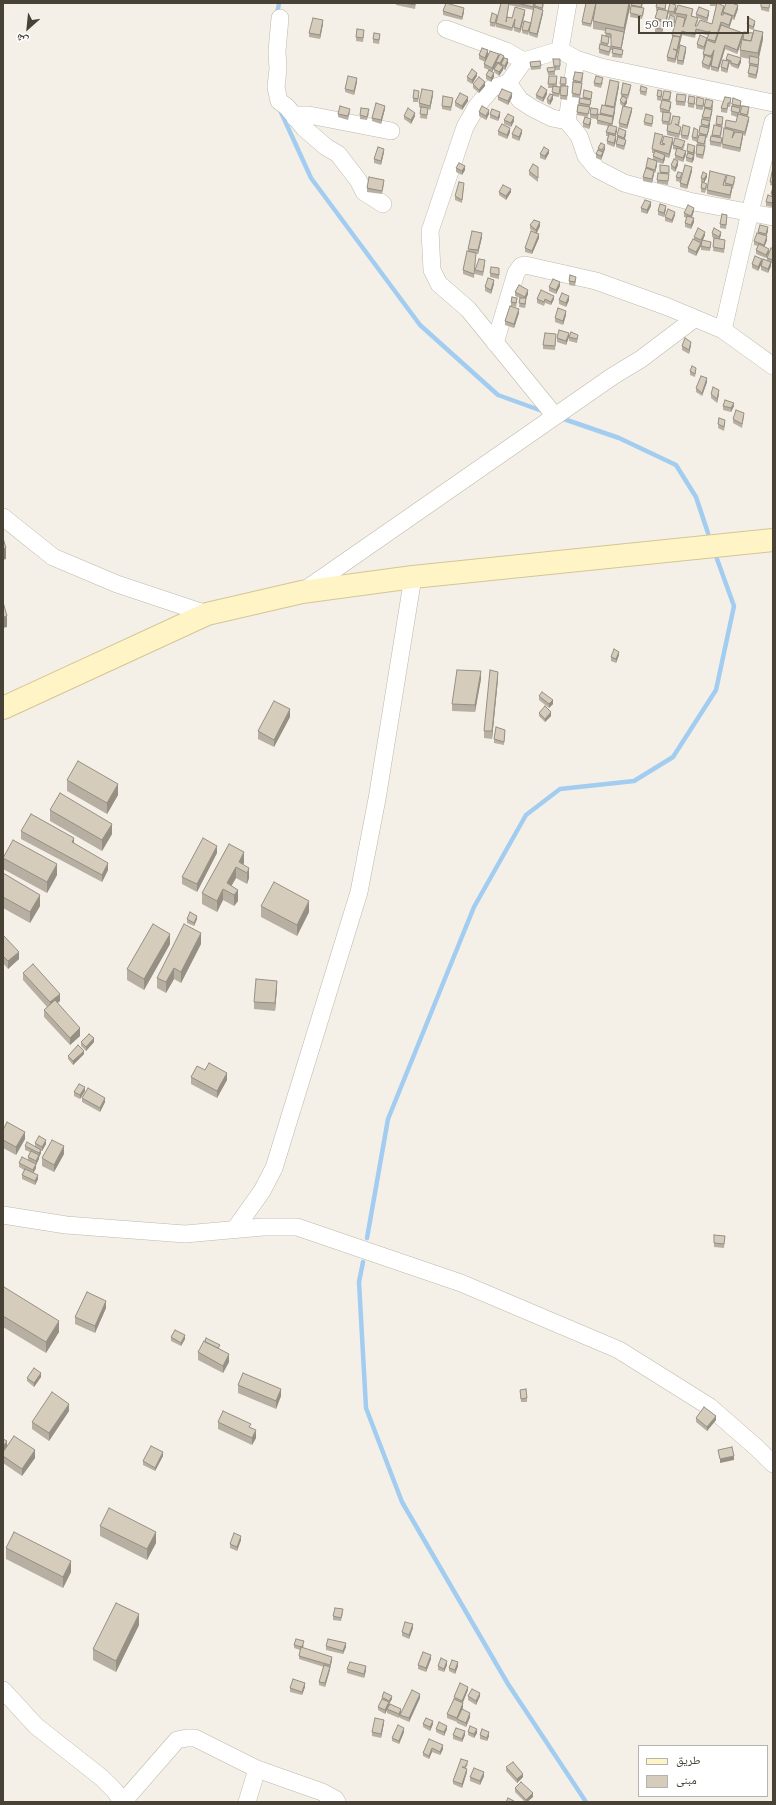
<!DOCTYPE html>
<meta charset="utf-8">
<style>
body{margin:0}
#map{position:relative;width:776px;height:1805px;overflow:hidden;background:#f4f0e7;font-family:Raleway,"Noto Naskh Arabic",sans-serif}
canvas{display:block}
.frame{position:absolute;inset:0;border:4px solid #474136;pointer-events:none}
.legend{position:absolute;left:638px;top:1745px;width:130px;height:52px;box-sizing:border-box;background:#fff;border:1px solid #b5b3af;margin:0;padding:5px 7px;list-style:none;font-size:12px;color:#474136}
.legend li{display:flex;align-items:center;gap:8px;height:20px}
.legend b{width:20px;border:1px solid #b5b3af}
.north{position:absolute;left:8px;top:8px;width:40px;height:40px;-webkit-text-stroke:3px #fff;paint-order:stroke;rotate:207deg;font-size:11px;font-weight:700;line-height:16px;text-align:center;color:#474136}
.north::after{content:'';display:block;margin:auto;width:14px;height:18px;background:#474136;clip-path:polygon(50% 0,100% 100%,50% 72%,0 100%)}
.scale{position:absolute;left:638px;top:16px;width:111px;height:18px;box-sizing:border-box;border:2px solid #474136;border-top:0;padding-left:5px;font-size:12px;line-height:14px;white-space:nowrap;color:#474136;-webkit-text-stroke:3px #fff;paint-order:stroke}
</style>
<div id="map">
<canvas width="776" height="1805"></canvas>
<div class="frame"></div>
<ul class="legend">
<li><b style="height:5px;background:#fff4c5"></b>طريق</li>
<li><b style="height:11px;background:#d5ccbc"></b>مبنى</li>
</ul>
<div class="north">ش</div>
<div class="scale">50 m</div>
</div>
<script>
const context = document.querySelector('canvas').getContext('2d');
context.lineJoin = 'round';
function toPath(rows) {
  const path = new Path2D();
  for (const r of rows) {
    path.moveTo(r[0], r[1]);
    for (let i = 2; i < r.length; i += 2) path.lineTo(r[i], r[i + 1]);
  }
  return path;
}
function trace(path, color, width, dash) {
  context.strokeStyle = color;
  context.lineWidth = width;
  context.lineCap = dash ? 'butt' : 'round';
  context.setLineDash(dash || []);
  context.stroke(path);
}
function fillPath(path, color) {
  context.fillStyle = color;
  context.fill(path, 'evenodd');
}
trace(toPath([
 [277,15,279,3],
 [280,110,311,178,420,325,498,395,545,412],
 [561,418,619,438,676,465,696,497,708,533],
 [367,1238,388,1119,474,907,526,815,560,789,634,781,673,757,716,690,734,606,717,559],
 [363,1262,359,1282,366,1408,402,1502,508,1684,586,1802]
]), '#a2cdf1', 4.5);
const street = toPath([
 [280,18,277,51,278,69,276,87,279,101,287,107,304,128,326,147,338,154,358,180,364,192,383,204],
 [446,29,506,51,524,61],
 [560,50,568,3],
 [508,83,520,100,532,108,552,118,567,121,579,136,586,156,597,169,624,183,689,201,773,217],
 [295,118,297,115,309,115,391,131],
 [567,121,576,59],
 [723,330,750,212,773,122],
 [495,343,516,273,521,266,525,265,596,281,668,307,723,330,773,366],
 [555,416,468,309,439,284,432,270,430,231,465,127,477,106,492,88,508,83,524,61,560,50,576,59,601,67,773,103],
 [3,517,53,557,117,584,207,614],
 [302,592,613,376,641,359,694,319],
 [3,1215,66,1225,185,1234,263,1227,297,1227,461,1283,619,1350,710,1407,757,1448,773,1464],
 [235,1229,262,1191,274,1168,359,892,377,799,413,577],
 [3,1690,36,1726,102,1778,115,1791,122,1802],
 [123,1802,177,1740,187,1738,195,1738,257,1769,322,1792,335,1799,337,1802],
 [247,1802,257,1769]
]);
const secondary = toPath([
 [3,708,207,614,302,592,413,577,773,540]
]);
trace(street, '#bfb8a9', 18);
trace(secondary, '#d4c696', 24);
trace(street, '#fff', 17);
trace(secondary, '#fff4c5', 22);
fillPath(toPath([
 [396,3,416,3,415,9,396,5],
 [501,3,544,3,543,9,543,13,537,38,529,35,529,32,528,35,522,33,522,30,531,23,533,10,509,5,507,17,512,18,525,13,520,33,514,31,514,27,512,31,496,27,496,24,495,27,490,26,490,22,497,18],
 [586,3,630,3,630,7,621,49,623,50,622,58,612,57,613,50,611,50,609,56,599,53,599,49,602,35,605,36,606,31,593,29,593,21,595,9,591,27,582,25,582,22],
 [609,38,611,38,611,47,608,46],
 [632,3,643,3,642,8,644,12,642,19,630,17],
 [670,3,676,9,674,16,668,14,666,25,664,24,662,33,655,32,655,28,657,23,655,22,655,18,657,11,656,11,656,7,666,6,666,11,668,11],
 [710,3,718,3,718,4,724,6,724,9,722,15,723,15,723,12,726,5,726,3,736,3,735,4,738,5,738,9,734,20,732,19,729,28,743,33,742,39,744,32,753,33,754,30,763,32,763,39,759,58,759,62,756,79,748,77,749,67,749,63,750,59,740,57,740,50,742,40,737,54,725,49,718,72,711,70,711,66,709,70,702,67,702,63,704,58,703,57,703,54,709,36,696,32,695,38,682,35,675,63,667,61,667,57,672,38,672,35,677,17,675,16,675,13,678,5,693,9,692,16,696,17,696,14,699,7,709,11,709,14,707,22,698,18,698,21,696,26,697,26,700,20,712,24,716,6,710,6],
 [770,3,769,12,761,10,761,7],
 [443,11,464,12,462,20,443,15],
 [675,21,674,27,668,26,668,22],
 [323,24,320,39,309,37,309,33],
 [747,24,755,24,753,30,747,28],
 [364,34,363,42,356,41,356,37],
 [380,37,379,44,373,43,373,39],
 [707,38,704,50,697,48,697,44],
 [686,51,683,65,677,64,677,60],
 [488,54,504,59,508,63,505,70,503,69,503,70,499,76,494,72,494,69,492,72,494,77,491,82,486,79,486,75,489,70,484,68,484,64,485,62,479,59,479,55],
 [553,59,560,59,560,70,555,70,555,75,548,75,547,68,554,67],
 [726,59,741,62,738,69,731,66,731,65,729,64,727,73,721,71,721,67,726,60],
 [540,61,541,69,531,70,530,62],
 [477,76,472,84,467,81,467,77],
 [549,76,557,76,557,86,560,91,559,97,553,96,553,99,550,105,547,103,547,99,552,95,553,88,548,88],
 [561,77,566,78,566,86,568,90,567,100,560,99,561,88,560,88],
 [583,77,580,98,583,98,583,97,592,95,588,117,577,115,577,112,580,98,572,97,573,80],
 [610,80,619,86,612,126,617,131,615,136,616,140,614,147,607,144,607,141,608,136,606,136,606,132,608,126,597,124,597,120,600,114,600,113,605,106],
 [357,82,354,95,345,92,345,89],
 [603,82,601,88,594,86,594,83],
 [473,84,485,86,479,93,473,88],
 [631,88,628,99,626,98,627,103,625,106,632,111,627,129,619,127,619,123,623,106,620,104,620,100,621,98,621,94],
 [640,91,647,92,646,96,640,94],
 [664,91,671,96,670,102,671,106,669,113,671,117,670,124,671,124,680,121,679,126,681,130,679,138,667,135,667,131,668,125,662,124,663,113,660,112,660,108],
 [419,94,418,102,413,102,413,98],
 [547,94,543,102,536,98,536,95],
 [662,94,661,101,657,100,657,96],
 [433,95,430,110,428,109,427,119,420,118,421,108,419,107,419,103],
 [498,97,512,97,508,105,498,100],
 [725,97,731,102,730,107,728,107,727,113,721,112,721,108],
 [686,98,685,106,676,105,676,101],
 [706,99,713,105,707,138,706,138,705,150,703,159,696,157,696,154,697,142,699,135],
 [453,101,451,111,442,109,442,106],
 [468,101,462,110,455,106,455,102],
 [695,101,694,108,688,107,688,103],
 [704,103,703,110,696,109,696,105],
 [732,104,741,105,739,114,740,115,740,113,749,111,748,116,749,120,745,136,743,135,740,152,722,148,725,127,736,122,737,117,731,115],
 [385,109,381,124,372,121,372,118],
 [350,112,348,120,338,117,338,114],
 [479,112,489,114,486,120,479,116],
 [369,113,367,120,360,119,360,115],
 [598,113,597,119,590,118,590,114],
 [490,114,500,116,498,121,490,118],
 [404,116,415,116,411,124,404,119],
 [504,120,514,121,511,127,504,124],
 [653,120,652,127,644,125,644,122],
 [723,121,721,137,722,141,721,147,710,145,710,141,712,135,716,124],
 [583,123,591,123,589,129,583,127],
 [498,131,510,132,507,139,498,135],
 [690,131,688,140,681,138,681,135],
 [522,133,519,141,512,138,512,134],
 [698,133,697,142,692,140,692,137],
 [626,134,625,139,626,143,624,150,616,147,617,135],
 [663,139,661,144,662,145,662,143,673,142,669,158,665,157,665,159,663,164,657,162,657,165,655,173,654,173,652,183,643,181,643,177,646,167,653,160,653,156,654,153,652,153,652,149],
 [685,144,683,150,686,154,683,162,675,159,675,155,676,150,673,149,673,145],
 [598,148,605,149,601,160,596,158,596,154,598,150],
 [695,150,694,156,694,159,692,163,686,161,686,157,687,155,687,151],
 [384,152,381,165,374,163,374,159],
 [549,153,545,160,540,158,540,154],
 [660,165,669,170,668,185,657,183,657,180,660,173],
 [671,165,678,165,675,172,671,169],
 [538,167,538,182,529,175,529,171],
 [773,167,773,186,770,185],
 [456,168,465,170,462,175,456,172],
 [692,171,687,189,680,187,680,182,676,181,676,177,682,177],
 [707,177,704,183,707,187,705,193,701,192,701,188,702,182,701,182,701,178],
 [726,178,724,185,725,185,725,183,735,181,733,189,732,189,730,199,707,194,707,190],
 [384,184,382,194,367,192,367,188],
 [464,186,462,203,455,200,455,196],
 [773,187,773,207,766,206,766,202,771,196],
 [499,192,511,192,506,200,499,195],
 [651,206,647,214,641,212,641,208],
 [666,209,664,217,658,215,658,211],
 [694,211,692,217,694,222,691,229,685,227,685,223,687,218,684,217,684,213],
 [675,215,672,223,665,221,665,217],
 [727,218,726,229,720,228,720,224],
 [530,225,540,226,537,233,539,238,532,254,525,252,525,248,535,232,530,229],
 [768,231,766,236,767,240,764,247,769,252,766,258,756,254,756,250,758,246,754,245,754,241,758,233,758,232],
 [712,233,721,235,719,239,725,244,724,253,713,251,714,238,712,237],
 [705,235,703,240,711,245,710,251,701,250,701,243,701,246,696,256,688,252,688,248,694,240,694,237],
 [482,237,478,254,476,254,474,278,463,274,463,270,468,251,468,249],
 [773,249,773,264,771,263,771,266,768,273,761,270,761,265,758,271,752,268,752,264,762,263,767,261,767,258],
 [485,264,483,276,475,274,475,270],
 [499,268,499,279,490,277,490,273],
 [569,281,576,281,575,286,569,285],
 [494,284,491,294,485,291,485,287],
 [560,286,556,294,549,291,549,287],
 [515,292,528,294,526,299,525,308,519,307,520,298,515,296],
 [537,299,554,299,551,305,545,303,544,306,537,303],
 [559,300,569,300,566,307,559,304],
 [511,302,517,302,516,307,511,306],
 [519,313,514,328,505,325,505,321],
 [566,315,563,325,555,322,555,318],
 [569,337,566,345,557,342,557,338],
 [569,337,578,338,577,343,569,341],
 [556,338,555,350,543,349,543,345],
 [691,345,689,354,682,350,682,346],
 [690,371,696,371,695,377,690,375],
 [707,382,702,396,696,392,696,388],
 [711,394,719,394,717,403,711,398],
 [723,406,734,406,731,412,723,410],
 [744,416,742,428,733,423,733,419],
 [719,418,725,424,724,431,718,428],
 [619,655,616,663,611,661,611,657],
 [481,679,475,712,452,711,452,704],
 [498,679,492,739,484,738,484,731],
 [539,696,553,704,549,708,539,700],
 [539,713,551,716,545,722,539,716],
 [290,717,274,747,258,739,258,731],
 [505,730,504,745,494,743,494,739],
 [67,780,118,795,107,814,67,791],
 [50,810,112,834,102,851,50,821],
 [21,831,74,844,108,870,102,882,21,839],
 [229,844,244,863,243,864,249,878,247,884,236,878,231,886,238,901,234,906,223,900,217,912,202,904,202,893],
 [217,853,197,892,182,884,182,877],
 [3,858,57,875,47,893,3,869],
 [3,873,40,906,30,923,3,908],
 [261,906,309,912,297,936,261,917],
 [187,919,197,919,194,926,187,923],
 [3,935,19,959,8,969,3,963],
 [170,944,144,990,127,980,127,969],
 [201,944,181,983,174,979,166,993,157,988,157,978],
 [23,973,60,1001,57,1003,80,1036,70,1045,44,1017,44,1010,47,1007,23,980],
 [277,988,275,1011,254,1009,254,1002],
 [81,1042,94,1042,86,1051,81,1046],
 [84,1054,73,1065,68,1059,68,1056],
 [205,1070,227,1080,217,1098,191,1084,191,1077],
 [85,1091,80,1099,74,1096,74,1092],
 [82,1098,105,1102,100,1112,82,1102],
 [3,1130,25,1139,16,1155,3,1148],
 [35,1143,46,1144,42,1151,41,1151,41,1153,36,1165,36,1168,33,1173,38,1179,35,1185,22,1179,22,1175,24,1170,19,1167,19,1163,28,1160,28,1157,30,1152,25,1150,25,1146,35,1146],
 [64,1154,54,1172,42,1166,42,1158],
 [725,1236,724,1248,714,1247,714,1243],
 [3,1289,59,1332,46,1353,3,1327],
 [106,1308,95,1333,75,1324,75,1317],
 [171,1337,185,1339,181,1346,171,1341],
 [220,1348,219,1349,229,1362,223,1373,198,1360,198,1352],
 [41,1377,34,1387,27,1381,27,1378],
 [238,1385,281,1396,276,1409,238,1393],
 [520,1390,527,1398,527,1402,521,1402],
 [69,1411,49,1441,32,1429,32,1422],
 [696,1418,716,1420,707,1431,696,1422],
 [218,1422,251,1428,256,1438,252,1445,218,1429],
 [3,1439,7,1446,35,1458,22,1476,3,1463],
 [163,1456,155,1471,143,1465,143,1461],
 [100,1526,156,1543,147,1560,100,1536],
 [241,1540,237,1551,230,1548,230,1544],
 [6,1548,71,1572,63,1588,6,1559],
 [343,1613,341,1621,333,1620,333,1616],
 [139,1625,116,1672,93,1660,93,1649],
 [413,1628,409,1639,402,1636,402,1632],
 [294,1645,304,1645,303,1648,332,1660,325,1687,319,1685,319,1682,324,1667,299,1659,299,1656,300,1650,294,1648],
 [326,1646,346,1647,343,1654,326,1650],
 [431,1659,426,1672,418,1669,418,1665],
 [447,1665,444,1672,438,1670,438,1666],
 [458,1666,455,1674,449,1671,449,1668],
 [347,1669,366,1670,364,1678,347,1673],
 [305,1687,302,1695,290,1692,290,1688],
 [468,1690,462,1703,463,1707,462,1710,470,1717,466,1727,457,1723,457,1721,457,1722,447,1718,447,1714,454,1699,454,1697],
 [468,1696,480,1696,476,1705,468,1700],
 [382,1697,392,1699,389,1704,401,1709,399,1718,387,1713,387,1710,385,1714,378,1710,378,1707,382,1699],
 [420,1698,409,1722,400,1718,400,1715],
 [384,1723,381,1738,372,1736,372,1732],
 [423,1724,433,1724,430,1731,423,1727],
 [436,1729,447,1729,444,1736,436,1732],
 [404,1732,399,1744,392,1741,392,1738],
 [468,1732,477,1733,474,1738,468,1735],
 [453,1735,465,1735,462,1742,453,1739],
 [480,1735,489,1736,487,1741,480,1739],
 [429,1739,443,1749,440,1755,432,1752,429,1759,423,1756,423,1753],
 [461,1759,468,1764,466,1768,467,1772,462,1788,453,1784,453,1781],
 [506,1767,523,1777,517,1783,506,1771],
 [484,1776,480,1785,470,1781,470,1777],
 [515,1788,533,1797,527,1802,525,1802,515,1792]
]), '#b7afa2');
fillPath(toPath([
 [629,3,630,3,630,7,624,35,624,28],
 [676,5,676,9,674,16,674,12],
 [738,5,738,9,734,20,734,16],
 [724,6,724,9,721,18,721,15],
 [464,8,464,12,462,20,462,17],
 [525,10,525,13,520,33,520,29],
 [543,10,543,13,537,38,537,34],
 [668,11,668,15,666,25,666,21],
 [709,11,709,14,707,22,707,18],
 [732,16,732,20,729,29,729,25],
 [323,20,323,24,320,39,320,35],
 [755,21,755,24,753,30,753,27],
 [664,22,664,25,662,33,662,29],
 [721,22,721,26,715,45,715,41],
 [682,31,682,35,675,63,675,59],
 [624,32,624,36,621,52,621,48],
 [763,32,763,39,758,61,758,53],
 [743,33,743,37,737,54,737,50],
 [707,38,707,41,704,50,704,47],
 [725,45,725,49,718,72,718,68],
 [686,47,686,51,683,65,683,61],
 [488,50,488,54,485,62,485,58],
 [714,50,712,61,709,70,711,56],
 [499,54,499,58,492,72,492,68],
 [504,56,504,60,500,67,500,63],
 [741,58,741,62,738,69,738,65],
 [759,58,758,71,756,79,756,75],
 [508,59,508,63,505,70,505,66],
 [729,61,729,65,727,73,727,69],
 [503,67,503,70,499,76,499,72],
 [477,73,477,76,472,84,472,80],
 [494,73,494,77,491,82,491,78],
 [357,78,357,82,354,95,354,91],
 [485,82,485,86,479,93,479,90],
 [619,82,619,86,615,108,615,112,612,127,613,116],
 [547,90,547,94,543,102,543,98],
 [433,91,433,95,430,110,430,106],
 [512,93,512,97,508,105,508,101],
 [553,95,553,99,550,105,550,101],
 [468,97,468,101,462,110,462,106],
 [627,99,627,103,624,107,624,104],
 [713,101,712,113,710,122,710,118],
 [741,101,741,105,739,117,740,106],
 [671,102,671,106,669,114,669,111],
 [385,106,385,109,381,124,381,120],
 [632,108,632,111,627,129,627,125],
 [489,110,489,114,486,120,486,116],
 [500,112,500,116,498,121,498,118],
 [415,113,415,116,411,124,411,120],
 [514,117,514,121,511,127,511,123],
 [749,117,749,120,745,136,745,132],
 [591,119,591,123,589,129,589,125],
 [710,121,710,125,707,138,708,126],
 [617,127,617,131,615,138,615,134],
 [510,128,510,132,507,139,507,135],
 [522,130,522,133,519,141,519,137],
 [626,131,626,134,624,142,624,138],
 [743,133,743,137,740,152,740,148],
 [616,136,616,140,614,147,614,143],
 [673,138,673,142,669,158,669,154],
 [605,145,605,149,601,160,601,156],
 [695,146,694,159,692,163,692,159,693,156,693,153],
 [384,149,384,152,381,165,381,161],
 [549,150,549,153,545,160,545,156],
 [686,151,686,154,683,162,683,158],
 [665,155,665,159,663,164,663,160],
 [657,161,657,165,655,173,655,170],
 [678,161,678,165,675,172,675,168],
 [465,166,465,170,462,175,462,171],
 [692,167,692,171,687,189,687,185],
 [654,171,654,174,652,183,652,179],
 [707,174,707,177,704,183,704,179],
 [732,186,732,190,730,199,730,195],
 [511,189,511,192,506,200,506,196],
 [651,202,651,206,647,214,647,210],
 [666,206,666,209,664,217,664,213],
 [694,208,694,211,691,219,691,216],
 [675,212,675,215,672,223,672,220],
 [694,218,694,222,691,229,691,225],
 [540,222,540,226,536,234,536,230],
 [768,227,768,231,766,238,766,234],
 [705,232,705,235,701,244,701,240],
 [721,232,721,235,719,241,719,237],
 [482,233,482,237,478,254,478,250],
 [539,234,539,238,532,254,532,251],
 [767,236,767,240,764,248,764,245],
 [701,243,701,246,696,256,696,252],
 [769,249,769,252,766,258,766,255],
 [762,259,762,263,758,271,758,267],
 [771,262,771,266,768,273,768,269],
 [494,280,494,284,491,294,491,290],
 [560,282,560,286,556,294,556,290],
 [528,290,528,294,526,299,525,308,525,297],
 [554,296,554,299,551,305,551,302],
 [569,296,569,300,566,307,566,303],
 [519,309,519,313,514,328,514,324],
 [566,311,566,315,563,325,563,321],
 [569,333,569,337,566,345,566,341],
 [691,342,691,345,689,354,689,350],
 [707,378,707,382,702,396,702,393],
 [719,390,719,394,717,403,717,399],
 [734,403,734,406,731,412,731,408],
 [6,548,6,559,3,560,3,549],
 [7,616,7,627,3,628,3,617],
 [619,652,619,655,616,663,616,659],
 [481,671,481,679,475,712,475,705],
 [498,672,498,679,492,739,492,731],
 [553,700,553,704,549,708,549,704],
 [290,709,290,717,274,747,274,740],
 [551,712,551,716,545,722,545,719],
 [118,784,118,795,107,814,107,803],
 [112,824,112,834,102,851,102,840],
 [74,838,74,845,72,842],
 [217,846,217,853,197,892,197,884],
 [244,852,244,863,240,869,239,862],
 [108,863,108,870,102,882,102,875],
 [57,864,57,875,47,893,47,882],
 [236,867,236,878,228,892,227,883],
 [249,868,249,878,247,884,247,873],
 [223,889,223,900,217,912,217,901],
 [238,890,238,901,234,906,234,895],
 [40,895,40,906,30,923,30,912],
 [309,901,309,912,297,936,297,925],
 [197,916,197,919,194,926,194,923],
 [201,933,201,944,181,983,181,972],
 [170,934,170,944,144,990,144,979],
 [19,952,19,959,8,969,8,961],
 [174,968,174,979,166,993,166,982],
 [277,981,277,988,275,1011,275,1003],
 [60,994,60,1001,50,1010,50,1002],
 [80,1028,80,1036,70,1045,70,1038],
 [94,1038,94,1042,86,1051,86,1047],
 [84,1051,84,1054,73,1065,73,1061],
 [227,1073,227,1080,217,1098,217,1091],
 [85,1087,85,1091,80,1099,80,1095],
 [105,1098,105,1102,100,1112,100,1108],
 [25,1132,25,1139,16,1155,16,1147],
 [46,1140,46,1144,42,1151,42,1147],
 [64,1146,64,1154,54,1172,54,1165],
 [41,1150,41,1153,39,1157,39,1153],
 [39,1155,39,1159,36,1165,36,1168,33,1174,33,1170,36,1164,36,1161],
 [38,1175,38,1179,35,1185,35,1181],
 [106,1301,106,1308,95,1333,95,1326],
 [59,1321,59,1332,46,1353,46,1342],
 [185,1335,185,1339,181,1346,181,1343],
 [229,1354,229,1362,223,1373,223,1366],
 [41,1373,41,1377,34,1387,34,1383],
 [281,1389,281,1396,276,1409,276,1401],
 [69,1404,69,1411,49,1441,49,1433],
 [716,1416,716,1420,707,1431,707,1427],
 [256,1430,256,1438,252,1445,252,1438],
 [7,1441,7,1449,3,1454,3,1447],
 [35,1450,35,1458,22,1476,22,1469],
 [163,1452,163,1456,155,1471,155,1468],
 [734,1456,734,1460,720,1463,720,1459],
 [156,1532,156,1543,147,1560,147,1549],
 [241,1536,241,1540,237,1551,237,1547],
 [71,1561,71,1572,63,1588,63,1577],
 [139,1614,139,1625,116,1672,116,1661],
 [413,1624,413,1628,409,1639,409,1635],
 [346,1643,346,1647,343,1654,343,1651],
 [431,1655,431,1659,426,1672,426,1668],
 [332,1657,332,1660,330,1669,330,1665],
 [447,1661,447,1665,444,1672,444,1669],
 [458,1662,458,1666,455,1674,455,1670],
 [366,1666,366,1670,364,1678,364,1674],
 [330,1667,330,1670,325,1687,325,1683],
 [305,1683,305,1687,302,1695,302,1692],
 [468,1687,468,1690,462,1705,462,1701],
 [480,1693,480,1696,476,1705,476,1701],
 [420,1694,420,1698,409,1722,409,1718],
 [392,1696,392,1699,389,1704,389,1706,385,1714,385,1710],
 [463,1703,463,1707,458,1720,457,1719,457,1722,457,1718],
 [401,1709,401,1713,399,1718,399,1714],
 [470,1713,470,1717,466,1727,466,1723],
 [384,1720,384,1723,381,1738,381,1734],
 [433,1721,433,1724,430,1731,430,1727],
 [447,1726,447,1729,444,1736,444,1732],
 [404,1728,404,1732,399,1744,399,1741],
 [477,1729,477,1733,474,1738,474,1734],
 [465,1731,465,1735,462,1742,462,1739],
 [489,1732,489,1736,487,1741,487,1738],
 [443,1745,443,1749,440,1755,440,1752],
 [432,1748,432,1752,429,1759,429,1756],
 [467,1769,467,1772,462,1788,462,1784],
 [484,1772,484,1776,480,1785,480,1781],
 [523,1774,523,1777,517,1783,517,1779],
 [533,1793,533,1797,527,1802,526,1802,526,1800]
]), '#958f84');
const building = toPath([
 [404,3,415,3,415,5,404,3],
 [446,3,464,8,462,17,443,11,446,3],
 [501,3,509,3,506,22,507,17,512,18,515,7,525,10,520,29,514,27,515,19,512,28,496,23,501,3],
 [517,3,534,3,533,7,517,3],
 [535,3,543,3,542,8,535,6,535,3],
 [586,3,596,3,591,24,582,22,586,3],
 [596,3,629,3,624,28,593,21,596,3],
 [632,3,642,3,641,7,631,5,632,3],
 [657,3,666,3,665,9,656,7,657,3],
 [670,3,676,5,674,12,668,11,670,3],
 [717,3,724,6,721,15,723,15,724,13,732,16,729,25,721,22,715,41,707,39,710,31,708,32,696,29,695,35,682,31,680,37,672,35,677,16,685,18,683,27,687,15,675,13,678,5,693,9,691,16,698,18,695,26,697,26,700,20,712,24,717,3],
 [726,3,734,3,734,4,738,5,734,16,723,12,726,3],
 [761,3,770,3,769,8,761,7,761,3],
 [631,6,644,8,642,16,630,13,631,6],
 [534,7,543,10,537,34,529,32,534,7],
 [699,7,709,11,707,18,696,14,699,7],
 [658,9,668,11,666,21,655,18,658,9],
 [492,13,497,15,495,23,490,22,492,13],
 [670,15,675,17,674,23,668,22,670,15],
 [313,18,323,20,320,35,309,33,313,18],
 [749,18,755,21,753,27,747,24,749,18],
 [657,20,664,22,662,29,655,28,657,20],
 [524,21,531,23,528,31,522,30,524,21],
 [721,25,743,33,737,50,725,45,718,68,711,66,714,50,711,56,703,54,707,40,715,43,721,25],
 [606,28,624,32,621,48,611,46,611,34,605,33,606,28],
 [357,29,364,30,363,38,356,37,357,29],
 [754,30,763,32,758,53,740,50,742,39,751,41,754,30],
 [744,32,753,33,751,41,743,40,744,32],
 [374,33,380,34,379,40,373,39,374,33],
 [602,35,609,37,608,44,601,42,602,35],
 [700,35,707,38,704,47,697,44,700,35],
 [673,36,680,37,677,50,673,49,677,51,675,59,667,57,673,36],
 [600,44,611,47,609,52,599,49,600,44],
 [680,45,686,47,683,61,677,60,680,45],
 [482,48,488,50,485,58,479,55,482,48],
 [613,48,623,50,622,55,612,53,613,48],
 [490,51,499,54,492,68,484,64,490,51],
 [500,54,504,56,500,63,496,62,500,54],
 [728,54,741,58,738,65,731,63,731,61,726,59,728,54],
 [705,55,712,58,709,66,702,63,705,55],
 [750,56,759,58,758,65,749,63,750,56],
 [504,58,508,59,505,66,501,64,504,58],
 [553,59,560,59,560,66,554,66,553,59],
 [723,60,729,61,727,69,721,67,723,60],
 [540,61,541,66,531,67,530,62,540,61],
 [498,63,503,67,499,72,494,69,498,63],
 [750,65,758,67,756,75,748,73,750,65],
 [555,67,555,71,548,72,547,68,555,67],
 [472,69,477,73,472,80,467,77,472,69],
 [489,70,494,73,491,78,486,75,489,70],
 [575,72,583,73,581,82,573,80,575,72],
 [348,76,357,78,354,91,345,89,348,76],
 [549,76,557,76,556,84,548,84,549,76],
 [596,76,603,78,601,84,594,83,596,76],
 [479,77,485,82,479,90,473,84,479,77],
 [561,77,566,78,566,84,560,84,561,77],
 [610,80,619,82,614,107,605,105,610,80],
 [573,82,582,83,580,95,572,93,573,82],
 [623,83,631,85,628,95,621,94,623,83],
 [541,86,547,90,543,98,536,95,541,86],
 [553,86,560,87,559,94,552,92,553,86],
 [561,86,568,86,567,96,560,95,561,86],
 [641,86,647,88,646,92,640,91,641,86],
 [422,89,433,91,430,106,419,103,422,89],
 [502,89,512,93,508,101,498,97,502,89],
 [414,90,419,91,418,99,413,98,414,90],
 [584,90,592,92,591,99,583,97,584,90],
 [658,90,662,91,661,97,657,96,658,90],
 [664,91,671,92,669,100,662,99,664,91],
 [460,93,468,97,462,106,455,102,460,93],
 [550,94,553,95,550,101,547,99,550,94],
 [677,94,686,95,685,102,676,101,677,94],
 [443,96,453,98,451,107,442,106,443,96],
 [623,96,627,99,624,104,620,100,623,96],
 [689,96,695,97,694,104,688,103,689,96],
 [697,97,704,99,703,106,696,105,697,97],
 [725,97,731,98,730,103,728,103,727,109,721,108,725,97],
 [580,98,591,100,590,105,579,103,580,98],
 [733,98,741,101,740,106,732,104,733,98],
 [706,99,713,101,711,108,704,107,706,99],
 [662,100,671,102,669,111,660,108,662,100],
 [376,103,385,106,381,120,372,118,376,103],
 [578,105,590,107,588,114,577,112,578,105],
 [602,105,615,108,613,116,600,113,602,105],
 [340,106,350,109,348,116,338,114,340,106],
 [482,106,489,110,486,116,479,112,482,106],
 [623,106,632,108,627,125,619,123,623,106],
 [732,106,740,108,739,113,731,111,732,106],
 [742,106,749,107,747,115,740,113,742,106],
 [421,107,428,108,427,115,420,114,421,107],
 [361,108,369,109,367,117,360,115,361,108],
 [408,108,415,113,411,120,404,116,408,108],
 [591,108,598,109,597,115,590,114,591,108],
 [705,108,712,110,710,118,702,117,705,108],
 [492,109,500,112,498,118,490,114,492,109],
 [663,112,671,113,669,122,662,121,663,112],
 [508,114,514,117,511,123,504,120,508,114],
 [598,114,613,117,612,124,597,120,598,114],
 [646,114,653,116,652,124,644,122,646,114],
 [738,114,749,117,745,132,725,127,726,120,736,122,738,114],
 [673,116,680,117,678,125,675,124,681,127,679,134,667,131,668,124,671,124,673,116],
 [717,116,723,117,722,125,716,124,717,116],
 [585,117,591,119,589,125,583,123,585,117],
 [702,119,710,121,708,126,701,124,702,119],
 [502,124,510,128,507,135,498,131,502,124],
 [609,125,617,127,615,134,606,132,609,125],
 [683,125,690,127,688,136,681,135,683,125],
 [714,125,722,127,720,136,712,135,714,125],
 [516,126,522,130,519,137,512,134,516,126],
 [700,126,709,128,707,135,699,133,700,126],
 [619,128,626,131,624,138,617,135,619,128],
 [694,128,698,130,697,138,692,137,694,128],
 [724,128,734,131,732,138,735,132,743,133,740,148,722,144,724,128],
 [655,133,663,135,660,144,664,145,665,144,662,143,664,136,673,138,669,154,652,149,655,133],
 [609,134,616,136,614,143,607,141,609,134],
 [699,135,706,136,704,144,697,142,699,135],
 [711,136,722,138,721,143,710,141,711,136],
 [618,137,626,140,624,146,616,144,618,137],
 [675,138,685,141,682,148,673,145,675,138],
 [601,143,605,145,602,150,598,148,601,143],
 [688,144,695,146,693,153,687,151,688,144],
 [697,145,705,146,703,155,696,154,697,145],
 [378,147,384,149,381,161,374,159,378,147],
 [544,147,549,150,545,156,540,154,544,147],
 [677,148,686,151,683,158,675,155,677,148],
 [598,150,603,152,601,156,596,154,598,150],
 [655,151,665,155,663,160,653,156,655,151],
 [688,153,694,155,692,159,686,157,688,153],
 [648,158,657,161,655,170,646,167,648,158],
 [674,159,678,161,675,168,671,165,674,159],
 [459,163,465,166,462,171,456,168,459,163],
 [533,164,538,167,538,178,529,171,533,164],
 [660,165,669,166,669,173,660,172,660,165],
 [685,165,692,167,687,185,680,183,685,165],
 [773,167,773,182,770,182,773,167],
 [646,168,654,171,652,179,643,177,646,168],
 [710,171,726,175,723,185,732,186,730,195,707,190,710,171],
 [678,172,682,173,680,178,676,177,678,172],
 [703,172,707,174,704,179,701,178,703,172],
 [658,173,669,174,668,181,657,180,658,173],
 [727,175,735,177,733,185,725,183,727,175],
 [369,177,384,180,382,191,367,188,369,177],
 [459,182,464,183,462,200,455,196,459,182],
 [702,182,707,184,705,189,701,188,702,182],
 [503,185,511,189,506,196,499,192,503,185],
 [773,187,773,194,771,194,773,187],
 [768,195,773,197,773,203,766,202,768,195],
 [645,200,651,202,647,210,641,208,645,200],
 [660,204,666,206,664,213,658,211,660,204],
 [688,205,694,208,691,216,684,213,688,205],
 [668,209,675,212,672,220,665,217,668,209],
 [722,214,727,215,726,225,720,224,722,214],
 [687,216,694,218,691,225,685,223,687,216],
 [534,220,540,222,536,230,530,225,534,220],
 [760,225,768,227,766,234,758,232,760,225],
 [698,228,705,232,701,240,694,237,698,228],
 [714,228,721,232,719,237,712,233,714,228],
 [472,231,482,233,478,250,468,249,472,231],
 [531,231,539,234,532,251,525,248,531,231],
 [757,233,767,236,764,245,754,241,757,233],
 [714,238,725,240,724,249,713,247,714,238],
 [693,239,701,243,696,252,688,248,693,239],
 [702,240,711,242,710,248,701,246,702,240],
 [759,244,769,249,766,255,756,250,759,244],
 [771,248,773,249,773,260,767,258,771,248],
 [467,251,476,253,474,274,463,270,467,251],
 [755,256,762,259,758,267,752,264,755,256],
 [479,259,485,260,483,272,475,270,479,259],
 [763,259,771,262,768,269,761,266,763,259],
 [491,267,499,268,499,275,490,273,491,267],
 [570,275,576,277,575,282,569,281,570,275],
 [488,278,494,280,491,290,485,287,488,278],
 [553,279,560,282,556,290,549,287,553,279],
 [519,285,528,290,525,297,515,292,519,285],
 [541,290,554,296,551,302,545,299,544,302,537,299,541,290],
 [562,293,569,296,566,303,559,300,562,293],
 [512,297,517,298,516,303,511,302,512,297],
 [520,298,526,298,525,304,519,303,520,298],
 [510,306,519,309,514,324,505,321,510,306],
 [558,308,566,311,563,321,555,318,558,308],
 [559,330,569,333,566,341,557,338,559,330],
 [571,332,578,335,577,339,569,337,571,332],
 [545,333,556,334,555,346,543,345,545,333],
 [685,338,691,342,689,350,682,346,685,338],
 [692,366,696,368,695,374,690,371,692,366],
 [701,376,707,378,702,393,696,388,701,376],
 [713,387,719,390,717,399,711,394,713,387],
 [725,400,734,403,731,408,723,406,725,400],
 [736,410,744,413,742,424,733,419,736,410],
 [719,418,725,420,724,427,718,424,719,418],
 [3,538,6,548,3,549,3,538],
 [3,602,7,616,3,617,3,602],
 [614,649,619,652,616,659,611,657,614,649],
 [457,670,481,671,475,705,452,704,457,670],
 [490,670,498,672,492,731,484,731,490,670],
 [542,692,553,700,549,704,539,696,542,692],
 [274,701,290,709,274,740,258,731,274,701],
 [545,706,551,712,545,719,539,713,545,706],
 [496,727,505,730,504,742,494,739,496,727],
 [78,761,118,784,107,803,67,780,78,761],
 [60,793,112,824,102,840,50,810,60,793],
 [31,814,74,838,72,842,108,863,102,875,21,831,31,814],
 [203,838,217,846,197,884,182,877,203,838],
 [13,840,57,864,47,882,3,858,13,840],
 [229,844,244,852,239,862,249,868,247,873,236,867,227,883,238,890,234,895,223,889,217,901,202,893,229,844],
 [3,873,40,895,30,912,3,897,3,873],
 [274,882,309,901,297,925,261,906,274,882],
 [190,912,197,916,194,923,187,919,190,912],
 [153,924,170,934,144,979,127,969,153,924],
 [184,924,201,933,181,972,174,968,166,982,157,978,184,924],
 [3,935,19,952,8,961,3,956,3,935],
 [33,964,60,994,50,1002,23,973,33,964],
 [256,979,277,981,275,1003,254,1002,256,979],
 [55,1000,80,1028,70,1038,44,1010,55,1000],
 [89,1034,94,1038,86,1047,81,1042,89,1034],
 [78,1045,84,1051,73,1061,68,1056,78,1045],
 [209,1063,227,1073,217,1091,191,1077,197,1066,205,1070,209,1063],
 [79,1084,85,1087,80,1095,74,1092,79,1084],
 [88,1088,105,1098,100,1108,82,1098,88,1088],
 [7,1122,25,1132,16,1147,3,1140,3,1130,7,1122],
 [39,1136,46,1140,42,1147,35,1143,39,1136],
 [52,1140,64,1146,54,1165,42,1158,52,1140],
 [27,1142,41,1150,39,1153,25,1146,27,1142],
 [31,1151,39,1155,36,1161,28,1157,31,1151],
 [22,1157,36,1164,33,1170,19,1163,22,1157],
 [25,1169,38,1175,35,1181,22,1175,25,1169],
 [714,1235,725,1236,724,1244,714,1243,714,1235],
 [4,1287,59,1321,46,1342,3,1316,3,1289,4,1287],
 [87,1292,106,1301,95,1326,75,1317,87,1292],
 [175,1330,185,1335,181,1343,171,1337,175,1330],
 [206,1338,220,1345,218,1348,205,1342,206,1338],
 [204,1341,229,1354,223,1366,198,1352,204,1341],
 [34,1368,41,1373,34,1383,27,1378,34,1368],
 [243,1373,281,1389,276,1401,238,1385,243,1373],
 [526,1389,527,1398,521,1399,520,1390,526,1389],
 [52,1392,69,1404,49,1433,32,1422,52,1392],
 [704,1407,716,1416,707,1427,696,1418,704,1407],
 [223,1411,251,1424,249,1427,256,1430,252,1438,218,1422,223,1411],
 [14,1436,35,1450,22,1469,3,1456,3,1452,14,1436],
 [3,1439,7,1441,3,1447,3,1439],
 [151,1446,163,1452,155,1468,143,1461,151,1446],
 [732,1447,734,1456,720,1459,718,1450,732,1447],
 [109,1508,156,1532,147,1549,100,1526,109,1508],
 [14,1532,71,1561,63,1577,6,1548,14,1532],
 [234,1533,241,1536,237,1547,230,1544,234,1533],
 [116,1603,139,1614,116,1661,93,1649,116,1603],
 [335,1608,343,1609,341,1618,333,1616,335,1608],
 [405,1622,413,1624,409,1635,402,1632,405,1622],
 [296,1639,304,1641,302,1647,294,1645,296,1639],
 [328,1639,346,1643,343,1651,326,1646,328,1639],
 [301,1647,332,1657,330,1665,299,1656,301,1647],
 [423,1652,431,1655,426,1668,418,1665,423,1652],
 [441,1658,447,1661,444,1669,438,1666,441,1658],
 [452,1660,458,1662,455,1670,449,1668,452,1660],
 [350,1662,366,1666,364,1674,347,1669,350,1662],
 [324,1665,330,1667,325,1683,319,1682,324,1665],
 [293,1679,305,1683,302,1692,290,1688,293,1679],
 [460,1683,468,1687,462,1701,454,1697,460,1683],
 [472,1689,480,1693,476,1701,468,1696,472,1689],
 [412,1690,420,1694,409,1718,400,1715,412,1690],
 [384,1692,392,1696,389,1701,382,1697,384,1692],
 [382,1699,389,1702,385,1710,378,1707,382,1699],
 [454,1699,463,1703,457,1718,447,1714,454,1699],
 [390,1704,401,1709,399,1714,387,1709,390,1704],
 [462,1709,470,1713,466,1723,457,1719,462,1709],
 [375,1718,384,1720,381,1734,372,1732,375,1718],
 [426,1718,433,1721,430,1727,423,1724,426,1718],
 [439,1722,447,1726,444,1732,436,1729,439,1722],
 [398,1725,404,1728,399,1741,392,1738,398,1725],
 [470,1726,477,1729,474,1734,468,1732,470,1726],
 [456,1728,465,1731,462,1739,453,1735,456,1728],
 [482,1729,489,1732,487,1738,480,1735,482,1729],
 [429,1739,443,1745,440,1752,432,1748,429,1756,423,1753,429,1739],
 [461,1759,468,1761,465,1767,462,1767,467,1769,462,1784,453,1781,461,1759],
 [513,1762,523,1774,517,1779,506,1767,513,1762],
 [474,1768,484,1772,480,1781,470,1777,474,1768],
 [521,1782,533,1793,526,1800,515,1788,521,1782],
 [508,1798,514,1801,514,1802,506,1802,508,1798]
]);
fillPath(building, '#d5ccbc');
trace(building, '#958f84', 1);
</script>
